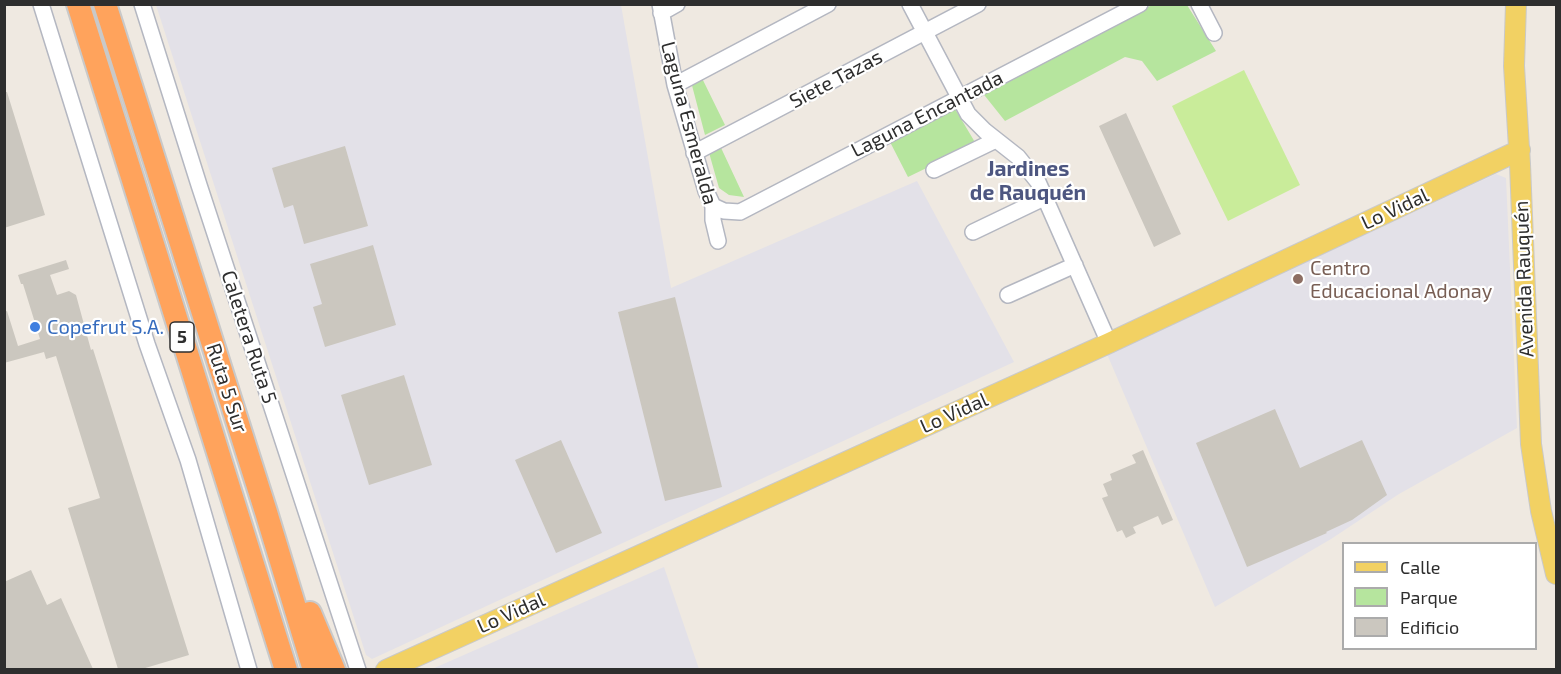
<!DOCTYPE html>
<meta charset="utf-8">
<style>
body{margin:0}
#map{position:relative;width:1561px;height:674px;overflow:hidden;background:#efe9e1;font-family:"Exo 2",sans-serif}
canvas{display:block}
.frame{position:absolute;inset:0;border:6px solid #2e2e2e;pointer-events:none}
.legend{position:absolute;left:1342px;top:542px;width:195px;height:108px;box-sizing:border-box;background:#fff;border:2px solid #ababab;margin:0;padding:8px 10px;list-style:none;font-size:18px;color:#2e2e2e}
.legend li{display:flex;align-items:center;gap:12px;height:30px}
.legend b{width:30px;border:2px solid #ababab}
</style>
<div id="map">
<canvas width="1561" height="674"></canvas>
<div class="frame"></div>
<ul class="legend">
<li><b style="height:8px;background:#f2d163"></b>Calle</li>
<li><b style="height:16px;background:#b6e59e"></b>Parque</li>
<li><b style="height:16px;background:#cbc7bf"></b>Edificio</li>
</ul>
</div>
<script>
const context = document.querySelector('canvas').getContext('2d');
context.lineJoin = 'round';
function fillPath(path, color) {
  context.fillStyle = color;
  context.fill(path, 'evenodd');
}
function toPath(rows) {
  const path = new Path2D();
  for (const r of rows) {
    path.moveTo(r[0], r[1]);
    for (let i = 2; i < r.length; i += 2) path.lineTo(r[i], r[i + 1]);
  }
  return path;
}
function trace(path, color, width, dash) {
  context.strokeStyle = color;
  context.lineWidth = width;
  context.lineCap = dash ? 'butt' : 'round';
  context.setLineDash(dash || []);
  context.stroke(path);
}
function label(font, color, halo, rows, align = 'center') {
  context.font = font + ' "Exo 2",sans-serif';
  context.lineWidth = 4.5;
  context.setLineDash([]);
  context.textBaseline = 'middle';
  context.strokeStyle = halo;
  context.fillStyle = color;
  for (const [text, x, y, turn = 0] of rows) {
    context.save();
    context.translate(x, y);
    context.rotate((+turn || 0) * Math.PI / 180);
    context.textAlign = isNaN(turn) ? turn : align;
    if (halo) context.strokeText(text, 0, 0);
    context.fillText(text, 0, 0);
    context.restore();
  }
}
fillPath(toPath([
 [156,5,621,5,671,288,917,181,1014,362,372,659,366,655],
 [1496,174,1506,178,1517,428,1399,494,1331,539,1215,607,1107,354],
 [664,567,699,669,432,669]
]), '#e3e1e8');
fillPath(toPath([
 [1152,5,1187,5,1216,51,1157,81,1142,61,1125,57,1005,121,981,91],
 [698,70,725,125,705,135,689,74],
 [954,107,976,144,908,177,889,140],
 [716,137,744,197,729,195,719,188,706,142]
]), '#b6e59e');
fillPath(toPath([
 [1244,70,1300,185,1228,221,1172,106]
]), '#c9ec9a');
fillPath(toPath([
 [4,92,7,92,45,215,4,228],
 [1126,113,1181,234,1154,247,1099,126],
 [345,146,368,226,304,244,293,205,284,208,272,168],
 [373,245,396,325,325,347,313,307,322,304,310,264],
 [66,260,69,269,50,275,57,295,69,291,76,295,91,350,93,349,189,655,142,669,118,669,68,508,100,498,56,356,46,359,44,352,4,363,4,312,7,311,18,346,40,339,23,284,21,284,18,275],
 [675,297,722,487,665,501,618,312],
 [404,375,432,465,369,485,341,395],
 [1275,409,1300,468,1362,440,1387,495,1352,520,1326,532,1327,533,1247,567,1196,443],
 [561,440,602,533,556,553,515,460],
 [1143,450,1173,520,1162,525,1158,516,1133,527,1136,533,1126,538,1122,530,1117,532,1102,498,1108,496,1103,484,1112,480,1110,474,1136,463,1132,455],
 [31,570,47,605,61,598,93,669,4,669,4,582]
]), '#cbc7bf');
const minor = toPath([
 [41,4,147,344,188,460,249,670],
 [142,4,199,185,358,670],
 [660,4,675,85,706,191,713,206,713,220,718,241],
 [910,4,968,114,985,131,1018,157,1038,182,1109,343],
 [1199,4,1214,33],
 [661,13,677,4],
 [675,85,828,4],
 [694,153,978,4],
 [934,170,996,140],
 [713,206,724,211,740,212,1140,4],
 [973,232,1046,197],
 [1008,295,1075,265]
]);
const major = toPath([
 [1516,4,1514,66,1520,164,1531,444,1541,511,1556,574],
 [386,670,1109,343,1520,150]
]);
const highway = toPath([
 [78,4,286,670],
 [105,4,266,512,314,670],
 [310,613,334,670]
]);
trace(minor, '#b4b7c1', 18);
trace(major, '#c9c9c9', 22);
trace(highway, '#c9c9c9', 26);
trace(minor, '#fff', 15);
trace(major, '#f2d163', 20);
trace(highway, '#ffa35c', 22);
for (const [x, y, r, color] of [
 [1298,279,6,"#8d6e63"],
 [35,327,6,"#3f7fe0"]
]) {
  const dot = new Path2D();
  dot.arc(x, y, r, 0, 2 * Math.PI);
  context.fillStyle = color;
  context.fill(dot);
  trace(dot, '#fff', 2);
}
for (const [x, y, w] of [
 [182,337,24]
]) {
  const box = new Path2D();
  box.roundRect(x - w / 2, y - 15, w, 30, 4.5);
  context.fillStyle = '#fff';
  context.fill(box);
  trace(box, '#2e2e2e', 1.5);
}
label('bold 18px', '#2e2e2e', null, [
 ["5",182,337]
]);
label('20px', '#2e2e2e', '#fff', [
 ["Siete Tazas",836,79,-28],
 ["Laguna Encantada",927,114,-27],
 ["Laguna Esmeralda",689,123,75],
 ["Lo Vidal",1395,209,-25],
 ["Avenida Rauquén",1524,279,-92],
 ["Caletera Ruta 5",249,337,72],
 ["Ruta 5 Sur",227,388,72],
 ["Lo Vidal",954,413,-24],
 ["Lo Vidal",511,613,-24]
]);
label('20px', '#785e54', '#fff', [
 ["Centro",1310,268],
 ["Educacional Adonay",1310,291]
], 'left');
label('20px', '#366cbe', '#fff', [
 ["Copefrut S.A.",47,327]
], 'left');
label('bold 21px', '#4d5680', '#fff', [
 ["Jardines",1028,169],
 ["de Rauquén",1028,193]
]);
</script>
